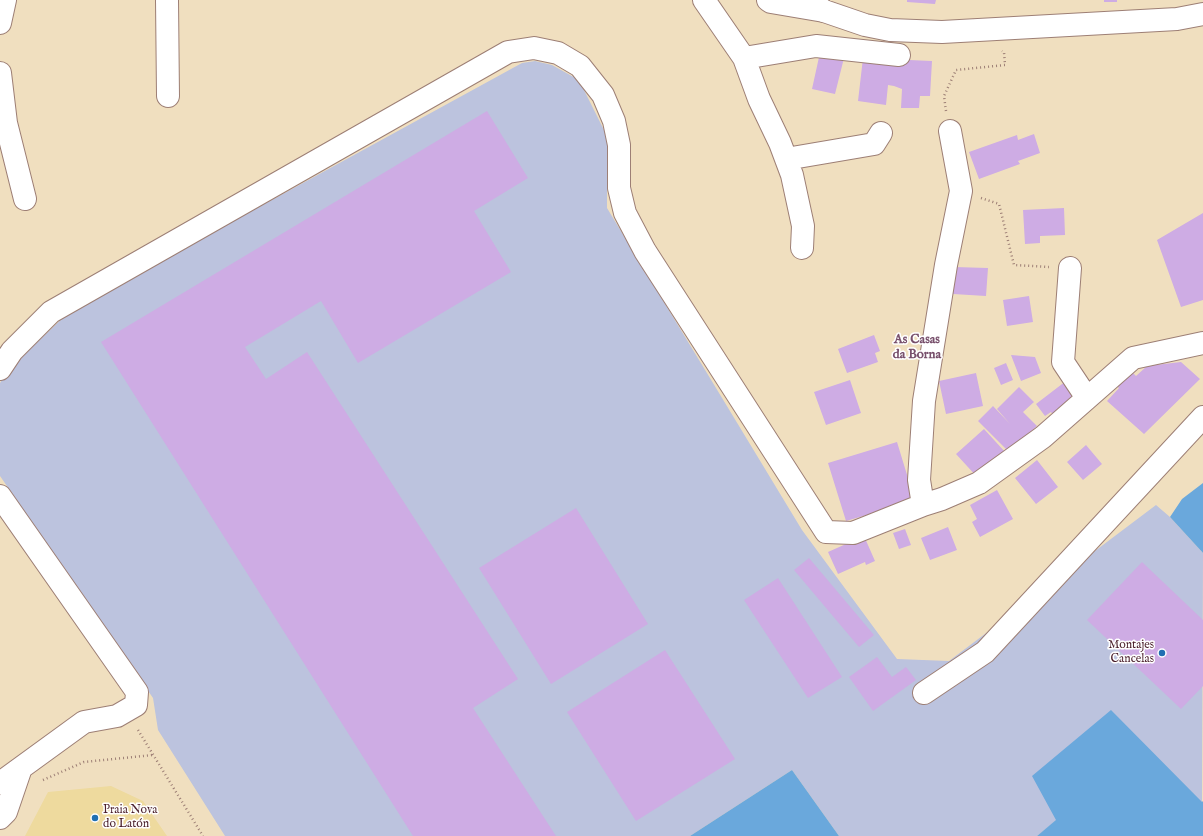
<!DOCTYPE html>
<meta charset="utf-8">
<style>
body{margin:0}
canvas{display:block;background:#f0dfbf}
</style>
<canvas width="1203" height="836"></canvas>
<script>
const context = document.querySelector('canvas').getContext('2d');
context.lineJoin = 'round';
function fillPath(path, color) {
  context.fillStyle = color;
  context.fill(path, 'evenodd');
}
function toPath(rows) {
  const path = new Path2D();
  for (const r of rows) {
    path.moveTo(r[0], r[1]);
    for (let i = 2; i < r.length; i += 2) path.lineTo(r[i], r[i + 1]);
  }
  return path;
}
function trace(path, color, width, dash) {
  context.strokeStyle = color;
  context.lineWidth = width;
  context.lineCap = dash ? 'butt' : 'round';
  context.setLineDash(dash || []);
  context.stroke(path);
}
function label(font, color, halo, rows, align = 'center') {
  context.font = font + ' "IM FELL English",serif';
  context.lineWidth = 3;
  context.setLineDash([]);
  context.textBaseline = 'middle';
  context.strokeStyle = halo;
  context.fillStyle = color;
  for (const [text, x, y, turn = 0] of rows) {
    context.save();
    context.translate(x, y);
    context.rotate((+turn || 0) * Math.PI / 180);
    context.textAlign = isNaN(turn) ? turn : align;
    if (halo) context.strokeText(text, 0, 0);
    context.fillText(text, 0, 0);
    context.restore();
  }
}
fillPath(toPath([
 [535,61,552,65,579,80,607,136,607,208,802,530,897,659,949,661,1156,505,1170,517,1203,553,1202,802,1057,820,1037,836,839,836,792,770,690,836,225,836,158,730,153,698,0,476,0,383,8,370,71,310,522,63]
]), '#bcc3de');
fillPath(toPath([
 [111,786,143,801,167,836,25,836,48,792]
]), '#eeda9e');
fillPath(toPath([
 [1203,483,1203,553,1170,517,1182,499],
 [1111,710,1202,802,1203,801,1203,836,1037,836,1056,820,1032,776],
 [792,770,839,836,690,836]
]), '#6aa8dc');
fillPath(toPath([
 [907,0,936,0,935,4,907,2],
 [1104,0,1117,0,1117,2,1104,2],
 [821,48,845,54,835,94,812,89],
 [863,58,932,61,930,96,920,96,919,108,901,108,902,89,894,86,888,85,886,105,858,101],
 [487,111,528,178,474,211,511,272,358,363,321,301,245,347,266,379,307,352,518,679,473,708,556,836,413,836,101,342],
 [1034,134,1040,153,1018,161,1020,164,979,179,969,152,1017,135,1018,140],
 [1064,208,1065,235,1040,236,1040,243,1025,244,1023,210],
 [1203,213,1203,300,1181,307,1157,240],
 [954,267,988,268,986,296,953,294],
 [1029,296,1033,322,1007,326,1003,300],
 [874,335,880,351,875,353,878,362,847,373,838,349],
 [1011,355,1035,357,1041,373,1021,381],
 [1181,362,1200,379,1144,434,1107,401,1119,388,1113,383,1128,368,1136,376,1147,366],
 [1006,363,1013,380,1001,385,994,368],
 [976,373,983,406,946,414,939,381],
 [850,380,861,413,826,425,814,392],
 [1066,381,1081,399,1056,419,1051,412,1045,416,1036,404],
 [1019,387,1034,402,1023,412,1037,426,1009,452,978,421,993,406,1010,424,997,409],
 [984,429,1006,453,978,478,956,454],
 [897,442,915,501,846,521,828,463],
 [1086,445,1102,464,1083,480,1067,462],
 [1037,460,1058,487,1036,504,1015,478],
 [997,490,1013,519,980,537,972,522,977,519,970,505],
 [576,508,648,624,551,684,479,568],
 [948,527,957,550,930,560,921,538],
 [905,529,911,545,899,549,893,533],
 [864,536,875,561,866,565,865,562,838,574,828,552],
 [809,558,874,635,859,647,794,570],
 [1142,562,1203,620,1203,686,1181,709,1087,620],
 [778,578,842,677,808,698,744,600],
 [665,650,735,759,636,821,567,712],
 [877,657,892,677,906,667,916,680,873,711,849,677]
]), '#ceace4');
const minor = toPath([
 [167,0,168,96],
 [704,0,744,58,759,99,780,143,792,175,803,226,802,248],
 [768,0,771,2,824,11],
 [0,23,5,0],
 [744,58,816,46,899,55],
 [0,73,6,123,25,199],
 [786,159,874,144,881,133],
 [1070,268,1063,362,1087,398],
 [0,369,12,351,51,312,508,52,534,48,558,53,580,66,603,95,614,121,619,145,619,188,625,213,645,251,826,532,853,533,923,505,942,499,979,483,1043,437,1133,358,1203,343],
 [0,496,137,692,136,705,117,716,84,722,0,783],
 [923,505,919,480,924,401,946,265,961,191,950,131],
 [924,693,985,652,1203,417],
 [0,818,6,812,21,768]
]);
const major = toPath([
 [809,0,824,11,865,25,890,30,942,32,1177,19,1203,14]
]);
trace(minor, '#9d7f75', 24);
trace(major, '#9d7f75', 24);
trace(toPath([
 [946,111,944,96,956,70,1005,65,1004,52,1002,51],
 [981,198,999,204,1014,265,1049,267],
 [138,730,203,836],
 [43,780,84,762,153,755]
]), '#9d7f75', 2.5, [1, 3]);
trace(minor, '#fff', 22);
trace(major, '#fff', 22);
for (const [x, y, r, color] of [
 [1162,653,4,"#1f6fb2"],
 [95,818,4,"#1f6fb2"]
]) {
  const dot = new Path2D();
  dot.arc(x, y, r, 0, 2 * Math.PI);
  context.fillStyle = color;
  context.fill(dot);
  trace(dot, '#fff', 1.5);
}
label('12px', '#4a1f2b', '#fff', [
 ["Montajes",1154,646],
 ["Cancelas",1154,660],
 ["Praia Nova",103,811,"left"],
 ["do Latón",103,825,"left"]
], 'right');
label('bold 13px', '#78506c', '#fff', [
 ["As Casas",917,340],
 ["da Borna",917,355]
]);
</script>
